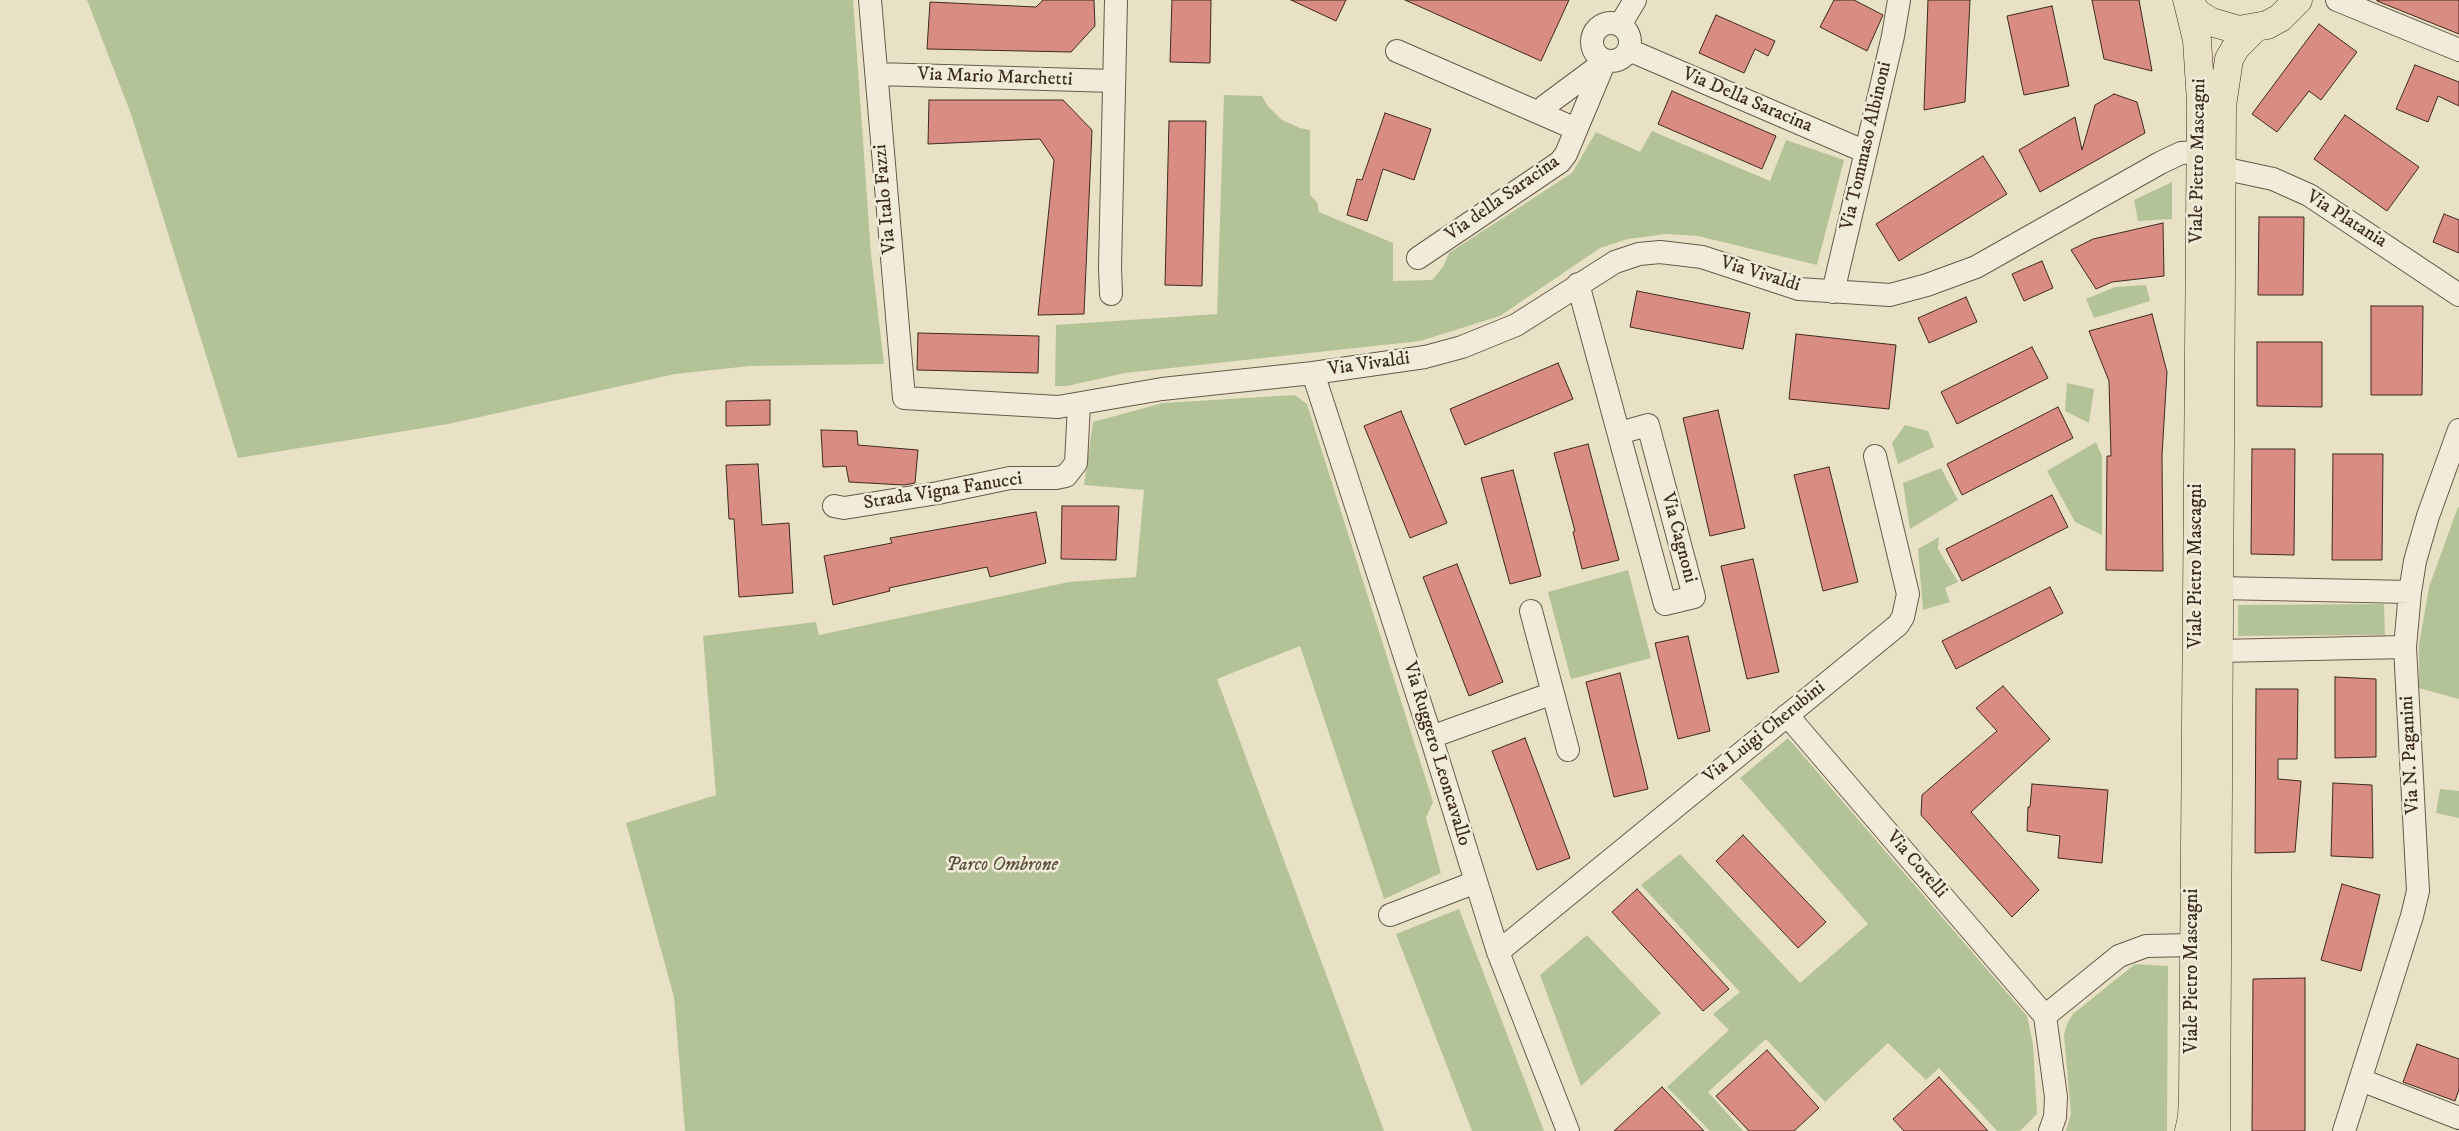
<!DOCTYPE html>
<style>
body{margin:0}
canvas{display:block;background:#e9e1c6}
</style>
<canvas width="2459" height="1131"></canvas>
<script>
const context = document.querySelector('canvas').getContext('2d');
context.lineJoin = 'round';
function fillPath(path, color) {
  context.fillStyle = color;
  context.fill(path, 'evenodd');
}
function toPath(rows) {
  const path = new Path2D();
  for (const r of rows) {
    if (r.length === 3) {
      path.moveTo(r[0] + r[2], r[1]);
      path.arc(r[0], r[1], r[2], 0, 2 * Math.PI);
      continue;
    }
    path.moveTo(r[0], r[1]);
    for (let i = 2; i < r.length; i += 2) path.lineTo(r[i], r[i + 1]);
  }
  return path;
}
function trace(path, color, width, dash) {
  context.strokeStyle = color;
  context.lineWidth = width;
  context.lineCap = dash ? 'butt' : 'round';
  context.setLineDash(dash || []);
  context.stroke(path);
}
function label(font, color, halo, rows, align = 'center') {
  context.font = font + ' "IM FELL DW Pica",serif';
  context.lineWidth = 5;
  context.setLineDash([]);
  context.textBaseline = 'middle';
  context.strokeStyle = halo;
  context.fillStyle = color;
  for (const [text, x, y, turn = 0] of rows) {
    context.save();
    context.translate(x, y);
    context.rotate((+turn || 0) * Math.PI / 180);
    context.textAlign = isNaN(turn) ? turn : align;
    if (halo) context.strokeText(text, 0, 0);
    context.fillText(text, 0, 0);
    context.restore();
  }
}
fillPath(toPath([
 [87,0,853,0,871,254,884,364,750,366,675,374,448,424,238,458,131,114],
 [1224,95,1262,96,1267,105,1282,120,1300,128,1310,130,1310,195,1317,202,1319,212,1393,243,1393,281,1432,280,1443,267,1449,253,1572,173,1596,132,1640,152,1652,131,1770,181,1786,140,1844,160,1817,265,1698,236,1666,234,1628,239,1600,248,1500,316,1420,341,1125,373,1067,386,1055,386,1056,325,1217,314],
 [2172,182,2172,219,2138,221,2134,200],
 [2146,285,2150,301,2094,318,2086,299,2115,287],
 [2067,383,2094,389,2089,423,2065,411],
 [1295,395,1307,404,1433,802,1426,818,1441,873,1384,899,1300,646,1217,679,1384,1131,685,1131,674,997,626,823,716,795,703,636,816,622,819,635,1069,582,1136,577,1144,490,1084,485,1093,422,1163,403],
 [1905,425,1928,431,1934,447,1898,464,1892,443],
 [2096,442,2102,456,2102,535,2075,522,2047,471],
 [1941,468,1958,500,1910,529,1903,483],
 [2458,507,2459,507,2459,699,2419,688,2419,645,2429,587],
 [1939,537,1938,549,1958,582,1945,588,1950,602,1923,610,1918,549],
 [1628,570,1651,658,1571,679,1548,592],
 [2384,604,2385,635,2238,636,2238,605],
 [1788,738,2027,1016,2033,1044,2037,1114,2020,1131,1997,1131,1939,1068,1926,1080,1888,1043,1825,1102,1766,1039,1708,1092,1743,1131,1710,1131,1667,1087,1729,1030,1713,1014,1740,992,1641,885,1680,854,1800,983,1868,924,1740,778],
 [2440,789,2459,791,2459,818,2436,813],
 [1459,909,1544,1131,1472,1131,1396,934],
 [1587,935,1661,1013,1581,1086,1540,975],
 [2135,964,2168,966,2167,1131,2066,1131,2071,1114,2064,1035,2067,1024,2073,1014]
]), '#b4c397');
const building = toPath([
 [1043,0,1094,0,1095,26,1071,52,927,49,930,2,1036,7,1043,0],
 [1172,0,1211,0,1210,63,1170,62,1172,0],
 [1291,0,1346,0,1336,21,1291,0],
 [1405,0,1569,0,1541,61,1405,0],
 [1834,0,1854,0,1883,15,1867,51,1820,27,1834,0],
 [1928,0,1970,0,1965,102,1924,110,1928,0],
 [2092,0,2139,0,2152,71,2104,59,2092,0],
 [2377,0,2459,0,2459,34,2377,1,2377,0],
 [2052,6,2069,86,2024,95,2007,16,2052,6],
 [1716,15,1775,41,1768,56,1755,49,1744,73,1699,53,1716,15],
 [2319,24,2357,52,2321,100,2309,91,2277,132,2252,114,2319,24],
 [2415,65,2459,82,2459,106,2438,96,2428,122,2396,109,2415,65],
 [1672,91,1776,136,1762,169,1658,124,1672,91],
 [2114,94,2137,102,2145,133,2040,192,2019,150,2075,117,2082,150,2095,105,2114,94],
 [929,100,1063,100,1092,130,1084,314,1038,315,1054,160,1040,139,928,144,929,100],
 [1385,113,1431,129,1414,180,1383,169,1367,221,1347,215,1357,179,1362,180,1385,113],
 [2345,115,2419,167,2387,211,2314,159,2345,115],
 [1169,121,1206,121,1202,286,1165,285,1169,121],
 [1983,156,2007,194,1899,261,1876,224,1983,156],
 [2444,214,2459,220,2459,253,2433,242,2444,214],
 [2259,217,2304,217,2303,295,2258,295,2259,217],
 [2163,223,2164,276,2112,282,2096,289,2071,250,2093,239,2163,223],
 [2042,261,2053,288,2024,301,2012,274,2042,261],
 [1637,291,1750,313,1743,349,1630,327,1637,291],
 [1966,297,1977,322,1929,343,1918,318,1966,297],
 [2371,306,2423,306,2422,395,2371,395,2371,306],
 [2152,314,2167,372,2162,455,2163,571,2106,570,2107,456,2111,456,2109,381,2089,331,2152,314],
 [918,333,1039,336,1038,373,917,370,918,333],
 [1796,334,1896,345,1889,409,1789,399,1796,334],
 [2257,342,2322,342,2322,407,2257,406,2257,342],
 [2032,347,2048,378,1957,424,1941,392,2032,347],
 [1558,363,1573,399,1465,445,1450,409,1558,363],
 [770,400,770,425,726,426,726,401,770,400],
 [2058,407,2073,438,1962,495,1947,464,2058,407],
 [1718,410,1745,528,1710,536,1683,418,1718,410],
 [1401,411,1447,523,1410,538,1364,426,1401,411],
 [821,430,857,431,858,445,918,450,915,483,904,485,849,482,846,466,823,467,821,430],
 [1588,444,1619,560,1582,569,1573,532,1575,531,1554,453,1588,444],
 [2252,449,2295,449,2294,555,2251,554,2252,449],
 [2333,454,2383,454,2382,560,2332,560,2333,454],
 [758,464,762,525,789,523,793,593,739,597,734,519,729,519,726,465,758,464],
 [1829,467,1858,582,1823,591,1794,475,1829,467],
 [1513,470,1541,576,1510,584,1481,478,1513,470],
 [2052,495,2068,527,1962,581,1946,549,2052,495],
 [1062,506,1119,506,1116,560,1061,559,1062,506],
 [1036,512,1046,563,990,577,987,567,889,588,890,591,833,605,824,556,892,543,890,538,1036,512],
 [1753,559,1779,672,1747,679,1721,566,1753,559],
 [1457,564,1503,682,1469,696,1423,577,1457,564],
 [2050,587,2063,613,1956,669,1942,641,2050,587],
 [1688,636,1710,731,1678,739,1655,643,1688,636],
 [1620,673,1648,789,1614,797,1586,682,1620,673],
 [2335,677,2376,679,2376,757,2335,758,2335,677],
 [2003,686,2050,739,1971,812,2039,890,2012,917,1921,815,1922,795,1997,731,1976,708,2003,686],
 [2256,689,2298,689,2297,759,2278,759,2278,779,2301,781,2295,852,2255,853,2256,689],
 [1525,738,1570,858,1537,870,1492,751,1525,738],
 [2333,783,2372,785,2373,858,2331,856,2333,783],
 [2032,784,2108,790,2102,863,2058,858,2060,836,2027,831,2028,807,2030,807,2032,784],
 [1743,835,1826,922,1798,948,1716,861,1743,835],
 [2342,884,2380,895,2361,971,2321,960,2342,884],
 [1637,889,1729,989,1703,1011,1612,912,1637,889],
 [2305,978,2305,1131,2252,1131,2253,979,2305,978],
 [2417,1044,2459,1059,2459,1089,2455,1101,2403,1082,2417,1044],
 [1767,1050,1819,1108,1794,1131,1749,1131,1716,1096,1767,1050],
 [1939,1077,1988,1131,1904,1131,1893,1119,1939,1077],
 [1662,1087,1704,1131,1614,1131,1662,1087]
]);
fillPath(building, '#d98c82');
trace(building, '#3f2a1f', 1);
const minor = toPath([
 [870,0,904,398,1058,407,1162,389,1313,373,1425,357,1462,347,1516,325,1615,262,1639,254,1660,252,1702,257,1799,289,1890,295,1927,285,1976,267,2160,163,2181,153,2200,152],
 [2337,0,2459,50],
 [1611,42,19],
 [1620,25,1635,0],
 [1629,50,1866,152],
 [1397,51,1576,129],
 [877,74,1113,81],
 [1541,113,1545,106,1603,63],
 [2222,168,2273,179,2309,195,2459,295],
 [1418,258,1560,162,1566,154,1605,61],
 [1578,284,1665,604,1694,597,1648,425,1619,433],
 [1833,292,1893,36,1899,0],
 [1111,294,1110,267,1116,0],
 [1313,373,1431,737,1498,952,1568,1131],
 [834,506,844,508,938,493,1010,478,1056,478,1066,476,1076,463,1079,404],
 [2219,588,2410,592],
 [1531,611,1568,750],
 [2218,651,2405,647],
 [1787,715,2045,1016,2056,1097,2055,1117,2050,1131],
 [1431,737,1553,693],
 [1390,915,1476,882],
 [1498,952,1898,625,1903,617,1908,594,1875,456],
 [2045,1016,2119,956,2146,946,2193,945],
 [2361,1080,2459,1118],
 [2344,1131,2412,916,2418,891,2405,647,2410,592,2415,561,2428,516,2459,430]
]);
const major = toPath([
 [2187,0,2198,14,2211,22,2239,30,2267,25,2280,18,2298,0],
 [2188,3,2197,40,2201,102,2193,1094,2192,1117,2189,1131],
 [2216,1131,2222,106,2229,59,2236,47,2254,29]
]);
trace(minor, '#6a5849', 24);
trace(major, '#3f2a1f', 29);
trace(minor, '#f1ecda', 22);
trace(major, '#e9e1c6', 28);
label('19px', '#3f2a1f', '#f1ecda', [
 ["Via Mario Marchetti",995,78,2],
 ["Via Della Saracina",1747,101,23],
 ["Via Tommaso Albinoni",1867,146,-77],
 ["Viale Pietro Mascagni",2199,161,-89],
 ["Via Italo Fazzi",886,199,-95],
 ["Via della Saracina",1503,199,-35],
 ["Via Platania",2346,220,32],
 ["Via Vivaldi",1760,275,17],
 ["Via Vivaldi",1369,365,-8],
 ["Strada Vigna Fanucci",943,492,-9],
 ["Via Cagnoni",1678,538,75],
 ["Viale Pietro Mascagni",2197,566,-90],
 ["Via Luigi Cherubini",1765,733,-39],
 ["Via Ruggero Leoncavallo",1436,754,73],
 ["Via N. Paganini",2411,755,-93],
 ["Via Corelli",1916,865,49],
 ["Viale Pietro Mascagni",2193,971,-90]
]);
label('italic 19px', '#5c503d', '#f1ecda', [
 ["Parco Ombrone",1002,866]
]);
</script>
